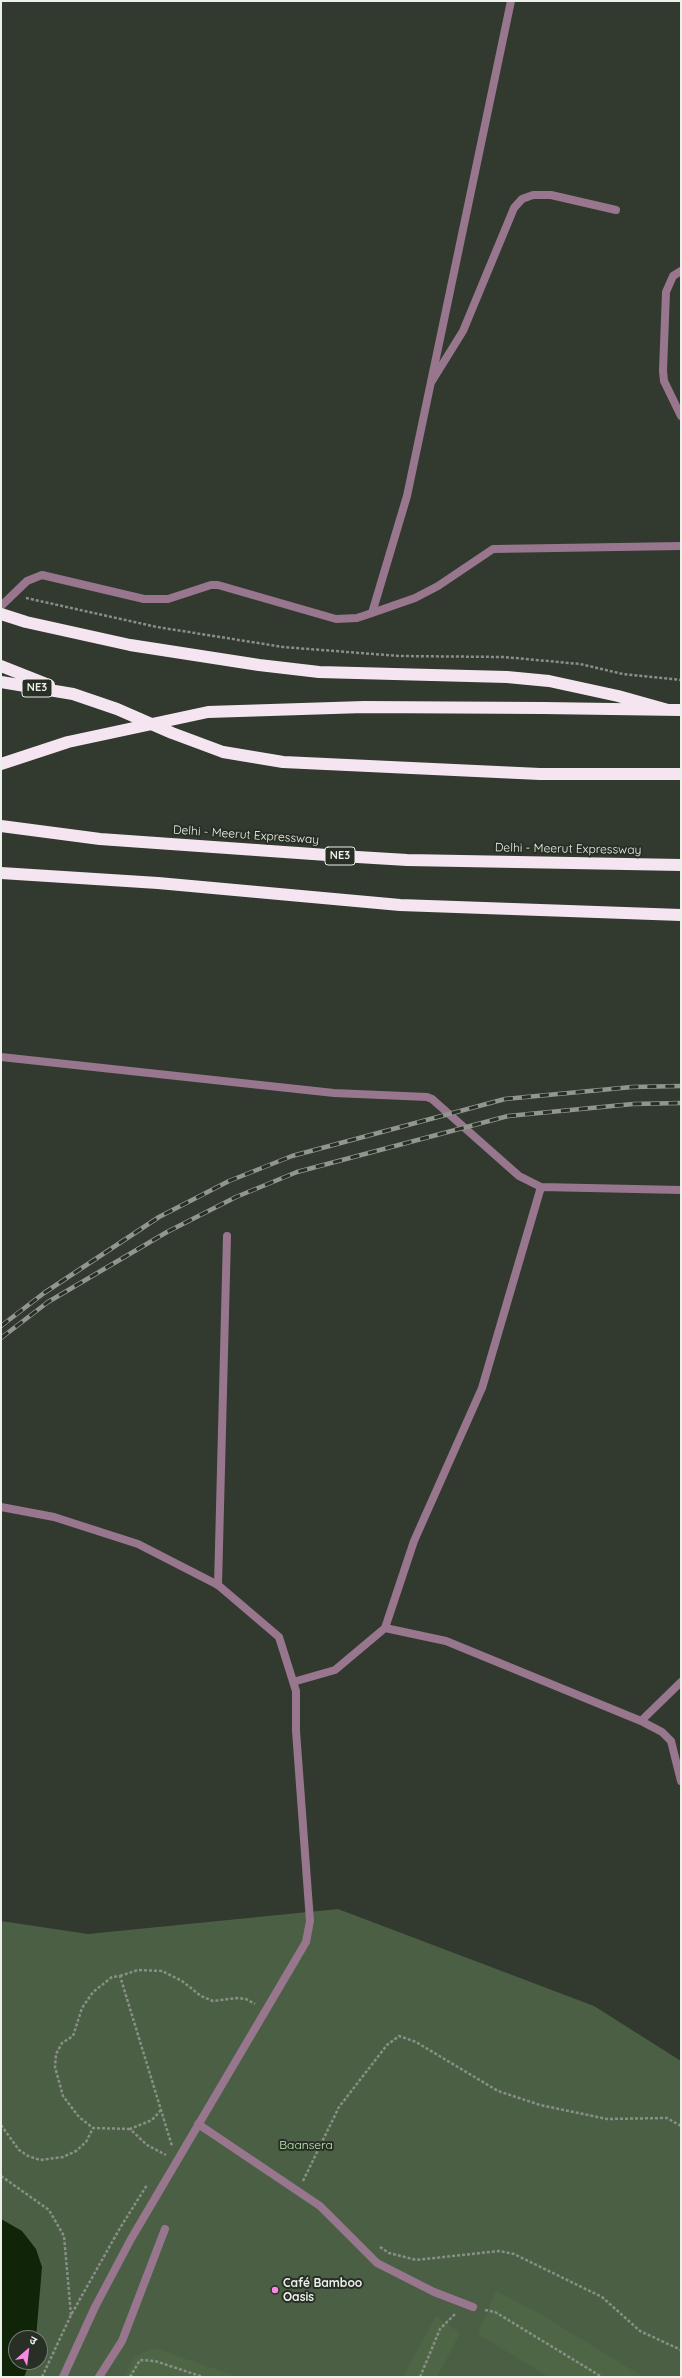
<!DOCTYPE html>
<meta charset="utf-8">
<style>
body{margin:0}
#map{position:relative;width:682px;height:2378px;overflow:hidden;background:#32392f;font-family:Quicksand,"Noto Sans Devanagari",sans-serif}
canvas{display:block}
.frame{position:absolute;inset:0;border:2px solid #ecf0ea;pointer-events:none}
.north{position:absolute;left:8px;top:2330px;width:40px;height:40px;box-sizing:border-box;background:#282f25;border:1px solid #767c74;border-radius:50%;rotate:28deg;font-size:11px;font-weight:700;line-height:16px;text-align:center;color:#ecf0ea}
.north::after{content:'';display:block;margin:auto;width:14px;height:18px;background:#fc86e3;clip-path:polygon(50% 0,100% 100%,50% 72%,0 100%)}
</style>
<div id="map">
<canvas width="682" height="2378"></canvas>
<div class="frame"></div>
<div class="north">उ</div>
</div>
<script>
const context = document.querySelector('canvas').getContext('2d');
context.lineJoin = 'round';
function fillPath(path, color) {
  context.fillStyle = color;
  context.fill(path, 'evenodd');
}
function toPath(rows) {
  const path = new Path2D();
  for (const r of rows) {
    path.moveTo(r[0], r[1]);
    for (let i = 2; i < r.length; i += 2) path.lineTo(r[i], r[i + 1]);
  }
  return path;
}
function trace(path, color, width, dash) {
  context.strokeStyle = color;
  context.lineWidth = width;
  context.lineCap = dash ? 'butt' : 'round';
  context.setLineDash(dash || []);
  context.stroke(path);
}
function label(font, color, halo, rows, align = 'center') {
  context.font = font + ' Quicksand,sans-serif';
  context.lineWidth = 4;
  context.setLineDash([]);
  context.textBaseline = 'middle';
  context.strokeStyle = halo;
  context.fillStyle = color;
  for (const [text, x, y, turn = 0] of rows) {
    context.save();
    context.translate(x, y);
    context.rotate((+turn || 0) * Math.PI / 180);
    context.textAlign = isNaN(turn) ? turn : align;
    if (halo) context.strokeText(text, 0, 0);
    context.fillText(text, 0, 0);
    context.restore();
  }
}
fillPath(toPath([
 [338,1909,594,2006,681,2061,681,2377,1,2377,1,1921,88,1934],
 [16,2338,40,2338,40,2362,16,2362]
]), '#4b5f44');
fillPath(toPath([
 [496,2291,535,2311,643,2377,549,2377,478,2334],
 [436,2316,460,2333,443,2366,437,2377,403,2377],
 [154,2348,212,2368,240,2377,124,2377,134,2357]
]), '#4e6646');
fillPath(toPath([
 [1,2219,22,2231,36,2249,42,2267,36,2338,16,2338,16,2362,30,2362,24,2377,1,2377]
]), '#102508');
trace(toPath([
 [26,598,157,627,283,647,399,656,504,657,580,664,623,674,681,680],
 [120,1976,138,1970,162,1971,182,1981,201,1996,213,2001,237,1998,246,1999,255,2004],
 [161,2110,152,2120,130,2129,147,2145,166,2155],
 [1,2125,19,2150,28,2156,40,2160,63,2157,76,2151,86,2142,93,2128],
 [130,2129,93,2128,79,2117,63,2096,55,2067,56,2054,62,2043,73,2036,82,2008,93,1992,112,1977,120,1976,172,2146],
 [1,2176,49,2210,64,2236,71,2315],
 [303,2181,339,2107,387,2045,399,2036,416,2042,498,2091,540,2105,607,2119,667,2118,681,2126],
 [380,2247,389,2253,416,2260,499,2251,514,2254,602,2297,640,2331,681,2350],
 [485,2310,495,2312,602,2377],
 [42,2377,71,2315,120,2228,147,2185],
 [130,2377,140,2360,155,2361,203,2377],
 [420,2377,440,2329,455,2314]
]), '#898f87', 2.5, [3, 2]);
trace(toPath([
 [432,381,463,331,514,208,522,199,533,195,551,195,616,210],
 [218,1585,227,1236]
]), '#97768e', 8);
trace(toPath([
 [681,271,673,276,666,292,663,371,664,381,681,416],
 [1,606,27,581,42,575,144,599,168,599,211,585,218,585,336,619,357,618,372,613,407,496,511,1],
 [372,613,415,598,438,586,493,549,681,546],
 [1,1057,334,1093,427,1097,432,1099,519,1176,541,1187,681,1190],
 [1,1507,54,1517,138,1544,218,1585,279,1637,296,1691,296,1731,310,1921,306,1942,131,2239,95,2307,63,2377],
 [385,1628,446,1641,641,1721,662,1732,671,1741,681,1781],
 [293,1682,335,1670,385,1628,414,1541,482,1388,541,1187],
 [641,1721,681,1682],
 [198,2124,320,2206,377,2263,434,2292,473,2307],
 [99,2377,122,2341,165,2229]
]), '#97768e', 8);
trace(toPath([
 [1,614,26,622,130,645,259,665,319,672,507,677,549,681,618,696,668,710],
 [1,666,49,685],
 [1,682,73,694,117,709,172,733,223,752,283,762,540,774,681,774],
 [543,708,681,710],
 [1,826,100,839,341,856,407,860,681,865],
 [1,873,158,883,400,905,681,915]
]), '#f5e5f0', 12);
const rail = toPath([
 [1,1326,44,1293,159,1217,229,1181,292,1156,505,1099,632,1087,681,1086],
 [1,1338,48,1302,167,1232,236,1197,297,1172,508,1116,633,1104,681,1103]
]);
trace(rail, '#91978f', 4.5);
trace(rail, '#282f25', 3, [9]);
trace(toPath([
 [1,764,68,742,208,712,364,707,543,708]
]), '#f5e5f0', 12);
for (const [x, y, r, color] of [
 [275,2290,4,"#fc86e3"]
]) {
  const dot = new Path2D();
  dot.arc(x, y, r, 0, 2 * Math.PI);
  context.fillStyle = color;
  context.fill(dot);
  trace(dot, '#282f25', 1.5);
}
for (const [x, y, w] of [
 [37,688,30],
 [340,856,30]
]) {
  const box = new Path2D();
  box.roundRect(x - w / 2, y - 9, w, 18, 3);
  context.fillStyle = '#282f25';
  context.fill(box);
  trace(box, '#ecf0ea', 1);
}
label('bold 11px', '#ecf0ea', null, [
 ["NE3",37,688],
 ["NE3",340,856]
]);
label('12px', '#ecf0ea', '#282f25', [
 ["Delhi - Meerut Expressway",246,835,4],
 ["Delhi - Meerut Expressway",568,849,1]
]);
label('12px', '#c4eeb6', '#282f25', [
 ["Baansera",306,2145]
]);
label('bold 12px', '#ecf0ea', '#282f25', [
 ["Café Bamboo",283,2283],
 ["Oasis",283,2297]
], 'left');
</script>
